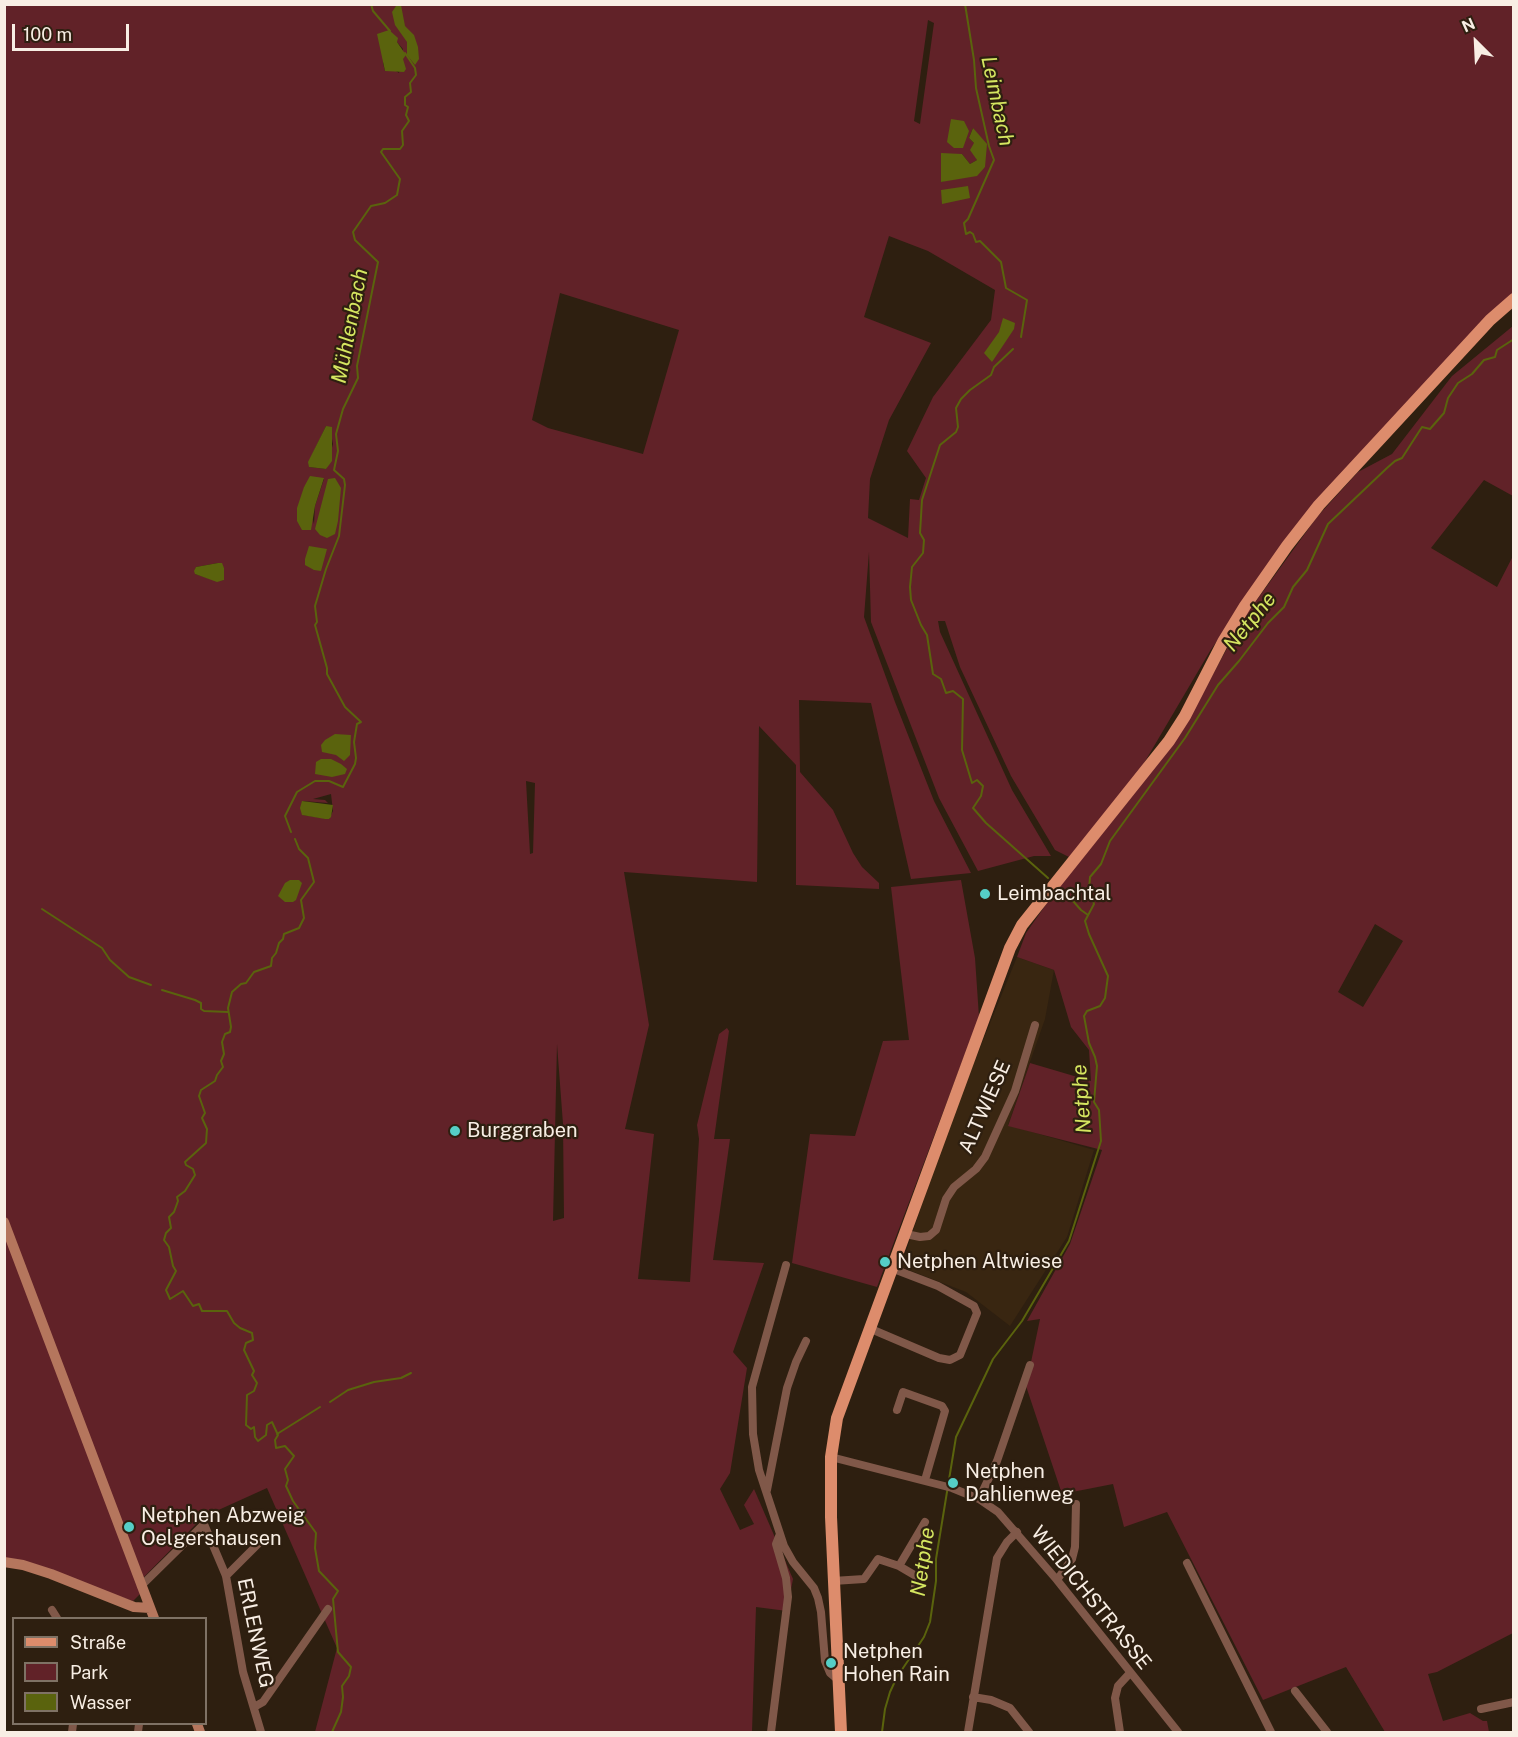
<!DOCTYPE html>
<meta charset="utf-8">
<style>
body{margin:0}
#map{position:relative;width:1518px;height:1737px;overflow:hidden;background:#2e1f10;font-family:"Public Sans",sans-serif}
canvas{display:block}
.frame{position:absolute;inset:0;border:6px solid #f8eee4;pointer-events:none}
.legend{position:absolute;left:12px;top:1617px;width:195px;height:108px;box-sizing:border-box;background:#2e1f10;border:2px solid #7f7265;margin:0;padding:8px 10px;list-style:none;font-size:18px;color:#f8eee4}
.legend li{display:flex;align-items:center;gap:12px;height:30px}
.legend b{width:30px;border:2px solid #7f7265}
.north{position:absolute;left:1446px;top:12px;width:60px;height:60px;-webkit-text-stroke:4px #2e1f10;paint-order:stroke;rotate:336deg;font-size:16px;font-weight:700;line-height:24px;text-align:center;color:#f8eee4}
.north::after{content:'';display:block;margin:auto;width:21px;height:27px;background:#f8eee4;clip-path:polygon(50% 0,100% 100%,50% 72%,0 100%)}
.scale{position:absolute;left:12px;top:24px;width:117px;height:27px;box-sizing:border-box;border:3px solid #f8eee4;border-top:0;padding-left:8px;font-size:18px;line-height:21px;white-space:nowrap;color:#f8eee4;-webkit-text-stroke:4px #2e1f10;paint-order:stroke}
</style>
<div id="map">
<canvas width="1518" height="1737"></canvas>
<div class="frame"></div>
<ul class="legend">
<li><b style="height:8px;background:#dd8c6c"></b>Straße</li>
<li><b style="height:16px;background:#612228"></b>Park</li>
<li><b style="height:16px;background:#5a630d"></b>Wasser</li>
</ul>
<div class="north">N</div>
<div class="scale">100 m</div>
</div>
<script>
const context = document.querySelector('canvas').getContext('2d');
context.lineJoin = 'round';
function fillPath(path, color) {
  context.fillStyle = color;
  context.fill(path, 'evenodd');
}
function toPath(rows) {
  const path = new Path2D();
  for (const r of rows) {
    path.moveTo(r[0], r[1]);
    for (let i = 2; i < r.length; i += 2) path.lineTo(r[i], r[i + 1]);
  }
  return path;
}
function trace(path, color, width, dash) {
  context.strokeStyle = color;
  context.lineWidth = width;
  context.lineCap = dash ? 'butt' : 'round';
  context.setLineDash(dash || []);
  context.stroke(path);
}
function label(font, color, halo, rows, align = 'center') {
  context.font = font + ' "Public Sans",sans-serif';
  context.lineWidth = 4.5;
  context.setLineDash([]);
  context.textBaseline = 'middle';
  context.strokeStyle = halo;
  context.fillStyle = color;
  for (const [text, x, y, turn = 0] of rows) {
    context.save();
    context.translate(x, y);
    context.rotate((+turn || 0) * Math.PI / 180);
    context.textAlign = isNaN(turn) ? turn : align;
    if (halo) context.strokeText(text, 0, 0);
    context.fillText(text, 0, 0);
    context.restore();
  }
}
fillPath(toPath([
 [1017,957,1054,970,1045,1019,1008,1125,1094,1150,1067,1237,1010,1326,966,1292,901,1267,949,1124]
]), '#392611');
fillPath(toPath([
 [5,5,1513,5,1513,295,1301,520,1210,651,1137,775,1069,857,1055,850,1011,776,960,667,945,621,938,621,940,632,1012,790,1051,856,1034,856,978,871,939,798,871,622,869,552,864,617,895,702,934,801,971,873,911,879,871,703,799,700,800,772,833,810,853,853,862,867,879,883,879,889,796,885,796,765,759,726,757,882,624,872,649,1025,625,1129,654,1134,638,1279,690,1282,699,1139,697,1125,719,1034,727,1028,729,1031,714,1139,730,1139,713,1260,764,1263,733,1352,747,1368,730,1473,720,1489,740,1530,754,1524,744,1505,754,1489,793,1579,787,1611,756,1607,752,1732,315,1732,337,1648,267,1488,203,1517,137,1584,140,1594,133,1601,5,1560],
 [928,20,934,23,920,124,914,121],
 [396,41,403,49,399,73,396,71,385,71,383,63],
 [973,128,985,167,941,182,962,154,970,164,977,160,974,143,969,138],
 [889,236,928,251,995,290,991,320,933,397,907,451,926,478,919,500,910,499,908,538,868,518,870,479,889,420,931,343,864,317],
 [560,293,679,330,643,454,548,428,532,420],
 [326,426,331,434,333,444,326,469,309,467,314,451],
 [324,479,315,506,314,524,304,487],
 [218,563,224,568,224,580,217,581,195,574,196,567],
 [526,781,535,783,533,853,530,854],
 [331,794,333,811,329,819,303,815,303,801,328,803,325,800,313,799],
 [557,1044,563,1124,564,1218,553,1221],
 [1513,326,1513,496,1484,480,1431,548,1497,587,1513,556,1513,1633,1437,1672,1428,1674,1443,1721,1470,1713,1483,1721,1487,1721,1489,1732,1385,1732,1346,1667,1263,1700,1167,1512,1124,1527,1113,1484,1062,1494,1026,1386,1040,1319,1027,1321,1070,1244,1102,1150,1008,1126,1030,1063,1091,1081,1089,1050,1071,1027,1054,970,1017,957,1026,933,1059,886,1182,731,1243,619,1317,517,1358,472,1392,454,1452,376],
 [1375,924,1403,941,1363,1007,1338,992],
 [961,880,975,958,979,1017,877,1287,792,1263,810,1134,855,1136,883,1041,909,1040,891,887]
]), '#612228');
fillPath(toPath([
 [401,5,405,26,414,35,418,47,419,59,415,65,407,55,407,42,395,25,392,12,396,6],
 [389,30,398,38,397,42,406,55,403,59,406,69,404,72,385,71,377,34],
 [951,119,964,121,969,131,963,148,954,148,947,142],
 [973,128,987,144,985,167,977,176,941,182,941,153,962,154,970,164,977,160,970,150,974,143,969,138],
 [968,186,970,198,942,204,941,190],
 [1003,318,1015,323,1014,329,992,362,984,353,999,332],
 [326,426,332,427,332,461,326,469,309,467,308,462],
 [310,476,324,478,315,506,311,530,302,530,297,521,297,508,304,487],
 [335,478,341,488,338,521,335,534,327,538,320,535,315,529,328,479],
 [309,546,327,549,321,571,314,570,305,565,305,559],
 [218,563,222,563,224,568,224,580,217,582,195,574,194,571,196,567],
 [335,734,351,735,350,755,344,761,336,755,322,752,321,745,325,740],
 [321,759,331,759,341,764,347,769,345,774,332,777,315,774,316,762],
 [302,801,333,805,331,817,329,819,325,819,302,815,300,808],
 [290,880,299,880,302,883,296,900,293,902,285,902,278,896,285,883]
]), '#5a630d');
trace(toPath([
 [371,4,373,11,390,31],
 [965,4,974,60,976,88,989,146,994,160,968,219,964,223,966,234,970,232,973,234,976,242,980,241,1001,262,1006,288,1027,300,1021,337],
 [1013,349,994,367,991,375,970,390,961,399,956,408,958,427,956,432,940,445,922,500,920,533,924,540,923,553,912,567,910,587,911,600,921,625,927,635,933,674,941,679,946,693,953,691,963,699,962,750,972,783,977,780,983,786,981,796,973,808,986,823,1048,878],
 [291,832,285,816,297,792,315,781,329,781,343,787,355,764,356,758,354,742,357,724,361,722,345,707,327,674,327,668,315,625,317,622,315,606,326,569,339,536,345,485,344,479,334,470,338,451,336,434,343,409,358,378,357,366,378,262,355,240,353,232,371,206,385,203,397,195,400,179,381,152,383,149,400,149,403,145,402,131,409,121,406,115,408,107,405,105,405,97,411,92,410,83,416,75,415,68,405,53],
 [295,839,299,849,308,858,314,882,301,900,304,918,299,928,284,934,283,939,279,943,276,953,272,958,271,966,254,972,246,983,241,984,232,992,228,1008,231,1027,230,1032,225,1034,222,1042,224,1054,221,1061,223,1067,217,1075,215,1081,201,1090,199,1096,205,1113,202,1118,207,1129,206,1143,185,1162,186,1165,193,1169,195,1175,185,1191,177,1197,178,1201,174,1212,169,1217,171,1228,166,1233,164,1240,169,1247,173,1266,176,1271,166,1290,170,1299,183,1291,193,1306,199,1304,202,1311,227,1311,234,1323,240,1328,252,1333,253,1340,246,1343,244,1350,254,1371,252,1375,257,1383,254,1391,247,1395,246,1425,251,1429,254,1427,255,1437,258,1441,266,1435,267,1425,272,1422,278,1435,275,1440,276,1448,285,1446,294,1456,285,1469,288,1480,286,1486,293,1501,316,1533,315,1548,319,1571,338,1591,333,1599,338,1652,351,1667,349,1676,342,1686,343,1697,341,1712,332,1732],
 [1065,892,1081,910,1088,915],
 [42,909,102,948,110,960,129,977,151,985],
 [162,990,195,1000,201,1003,201,1009,204,1011,228,1012],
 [330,1402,348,1390,374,1382,401,1378,411,1373],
 [277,1434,320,1407],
 [882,1732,885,1709,890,1692,897,1677,924,1637,930,1622,936,1581,936,1559,956,1437,993,1359,1022,1321,1069,1241,1101,1141,1099,1110,1094,1102,1097,1066,1095,1057,1089,1043,1084,1016,1087,1011,1100,1006,1105,998,1108,976,1089,934,1085,921,1094,904,1089,890,1090,877,1101,864,1110,841,1185,738,1218,685,1239,661,1268,623,1284,607,1293,587,1307,570,1328,524,1387,468,1395,461,1402,458,1422,427,1430,429,1444,413,1448,398,1458,383,1472,374,1484,360,1495,357,1497,350,1514,339]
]), '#5a630d', 2);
trace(toPath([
 [906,1234,920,1237,929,1236,936,1230,946,1199,954,1187,976,1169,985,1157,1015,1091,1035,1025],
 [786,1265,752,1387,753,1434,759,1470,784,1546,793,1562,814,1588,818,1598,821,1612,825,1661,830,1673,837,1679],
 [871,1329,939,1358,950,1360,960,1355,977,1313,974,1306,938,1286,891,1268],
 [897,1410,903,1392,942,1406,945,1411,925,1480],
 [831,1457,952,1488,979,1499,998,1512,1057,1580,1178,1732],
 [767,1490,787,1388,796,1362,806,1341],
 [979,1499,997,1461,1030,1365],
 [1187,1563,1271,1732],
 [899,1566,925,1522],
 [226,1576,262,1540],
 [1057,1580,1072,1559,1075,1547,1076,1504],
 [833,1581,864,1579,878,1559,899,1566,916,1576,915,1587],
 [141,1586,204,1524,226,1576,243,1672,261,1732],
 [52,1610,57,1618],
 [1295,1691,1327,1732],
 [973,1697,991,1700,1010,1708,1029,1732],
 [254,1707,263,1702,328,1609],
 [1481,1709,1514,1702],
 [72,1732,73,1724],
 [138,1732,139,1724],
 [771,1732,788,1597,786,1578,776,1544,780,1534],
 [968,1732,997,1558,1007,1542,1017,1532],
 [1120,1732,1115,1698,1118,1686,1130,1673]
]), '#805849', 8);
trace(toPath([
 [4,1222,154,1618],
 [4,1562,23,1565,51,1574,134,1607,150,1608],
 [197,1724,200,1732]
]), '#b5765d', 10);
trace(toPath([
 [841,1732,831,1517,831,1457,837,1418,1010,948,1022,925,1169,741,1185,716,1223,642,1245,606,1287,546,1319,505,1382,437,1490,320,1514,299]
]), '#dd8c6c', 12);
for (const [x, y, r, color] of [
 [985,894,6,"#55cec6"],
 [455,1131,6,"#55cec6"],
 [885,1262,6,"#55cec6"],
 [953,1483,6,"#55cec6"],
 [129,1527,6,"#55cec6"],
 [831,1663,6,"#55cec6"]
]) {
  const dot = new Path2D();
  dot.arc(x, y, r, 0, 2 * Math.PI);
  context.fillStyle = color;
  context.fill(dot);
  trace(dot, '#2e1f10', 2);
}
label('20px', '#f8eee4', '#2e1f10', [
 ["Leimbachtal",997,894],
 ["Burggraben",467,1131],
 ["Netphen Altwiese",897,1262],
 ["Netphen",965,1472],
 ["Dahlienweg",965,1495],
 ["Netphen Abzweig",141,1516],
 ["Oelgershausen",141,1539],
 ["Netphen",843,1652],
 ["Hohen Rain",843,1675]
], 'left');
label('20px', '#f8eee4', '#2e1f10', [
 ["ALTWIESE",985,1107,-66],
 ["WIEDICHSTRASSE",1091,1598,51],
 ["ERLENWEG",255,1633,78]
]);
label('italic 21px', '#d5e660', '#2e1f10', [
 ["Leimbach",997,101,78],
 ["Mühlenbach",350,326,-79],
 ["Netphe",1250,622,-51],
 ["Netphe",1082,1099,-94],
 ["Netphe",923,1562,-82]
]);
</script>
